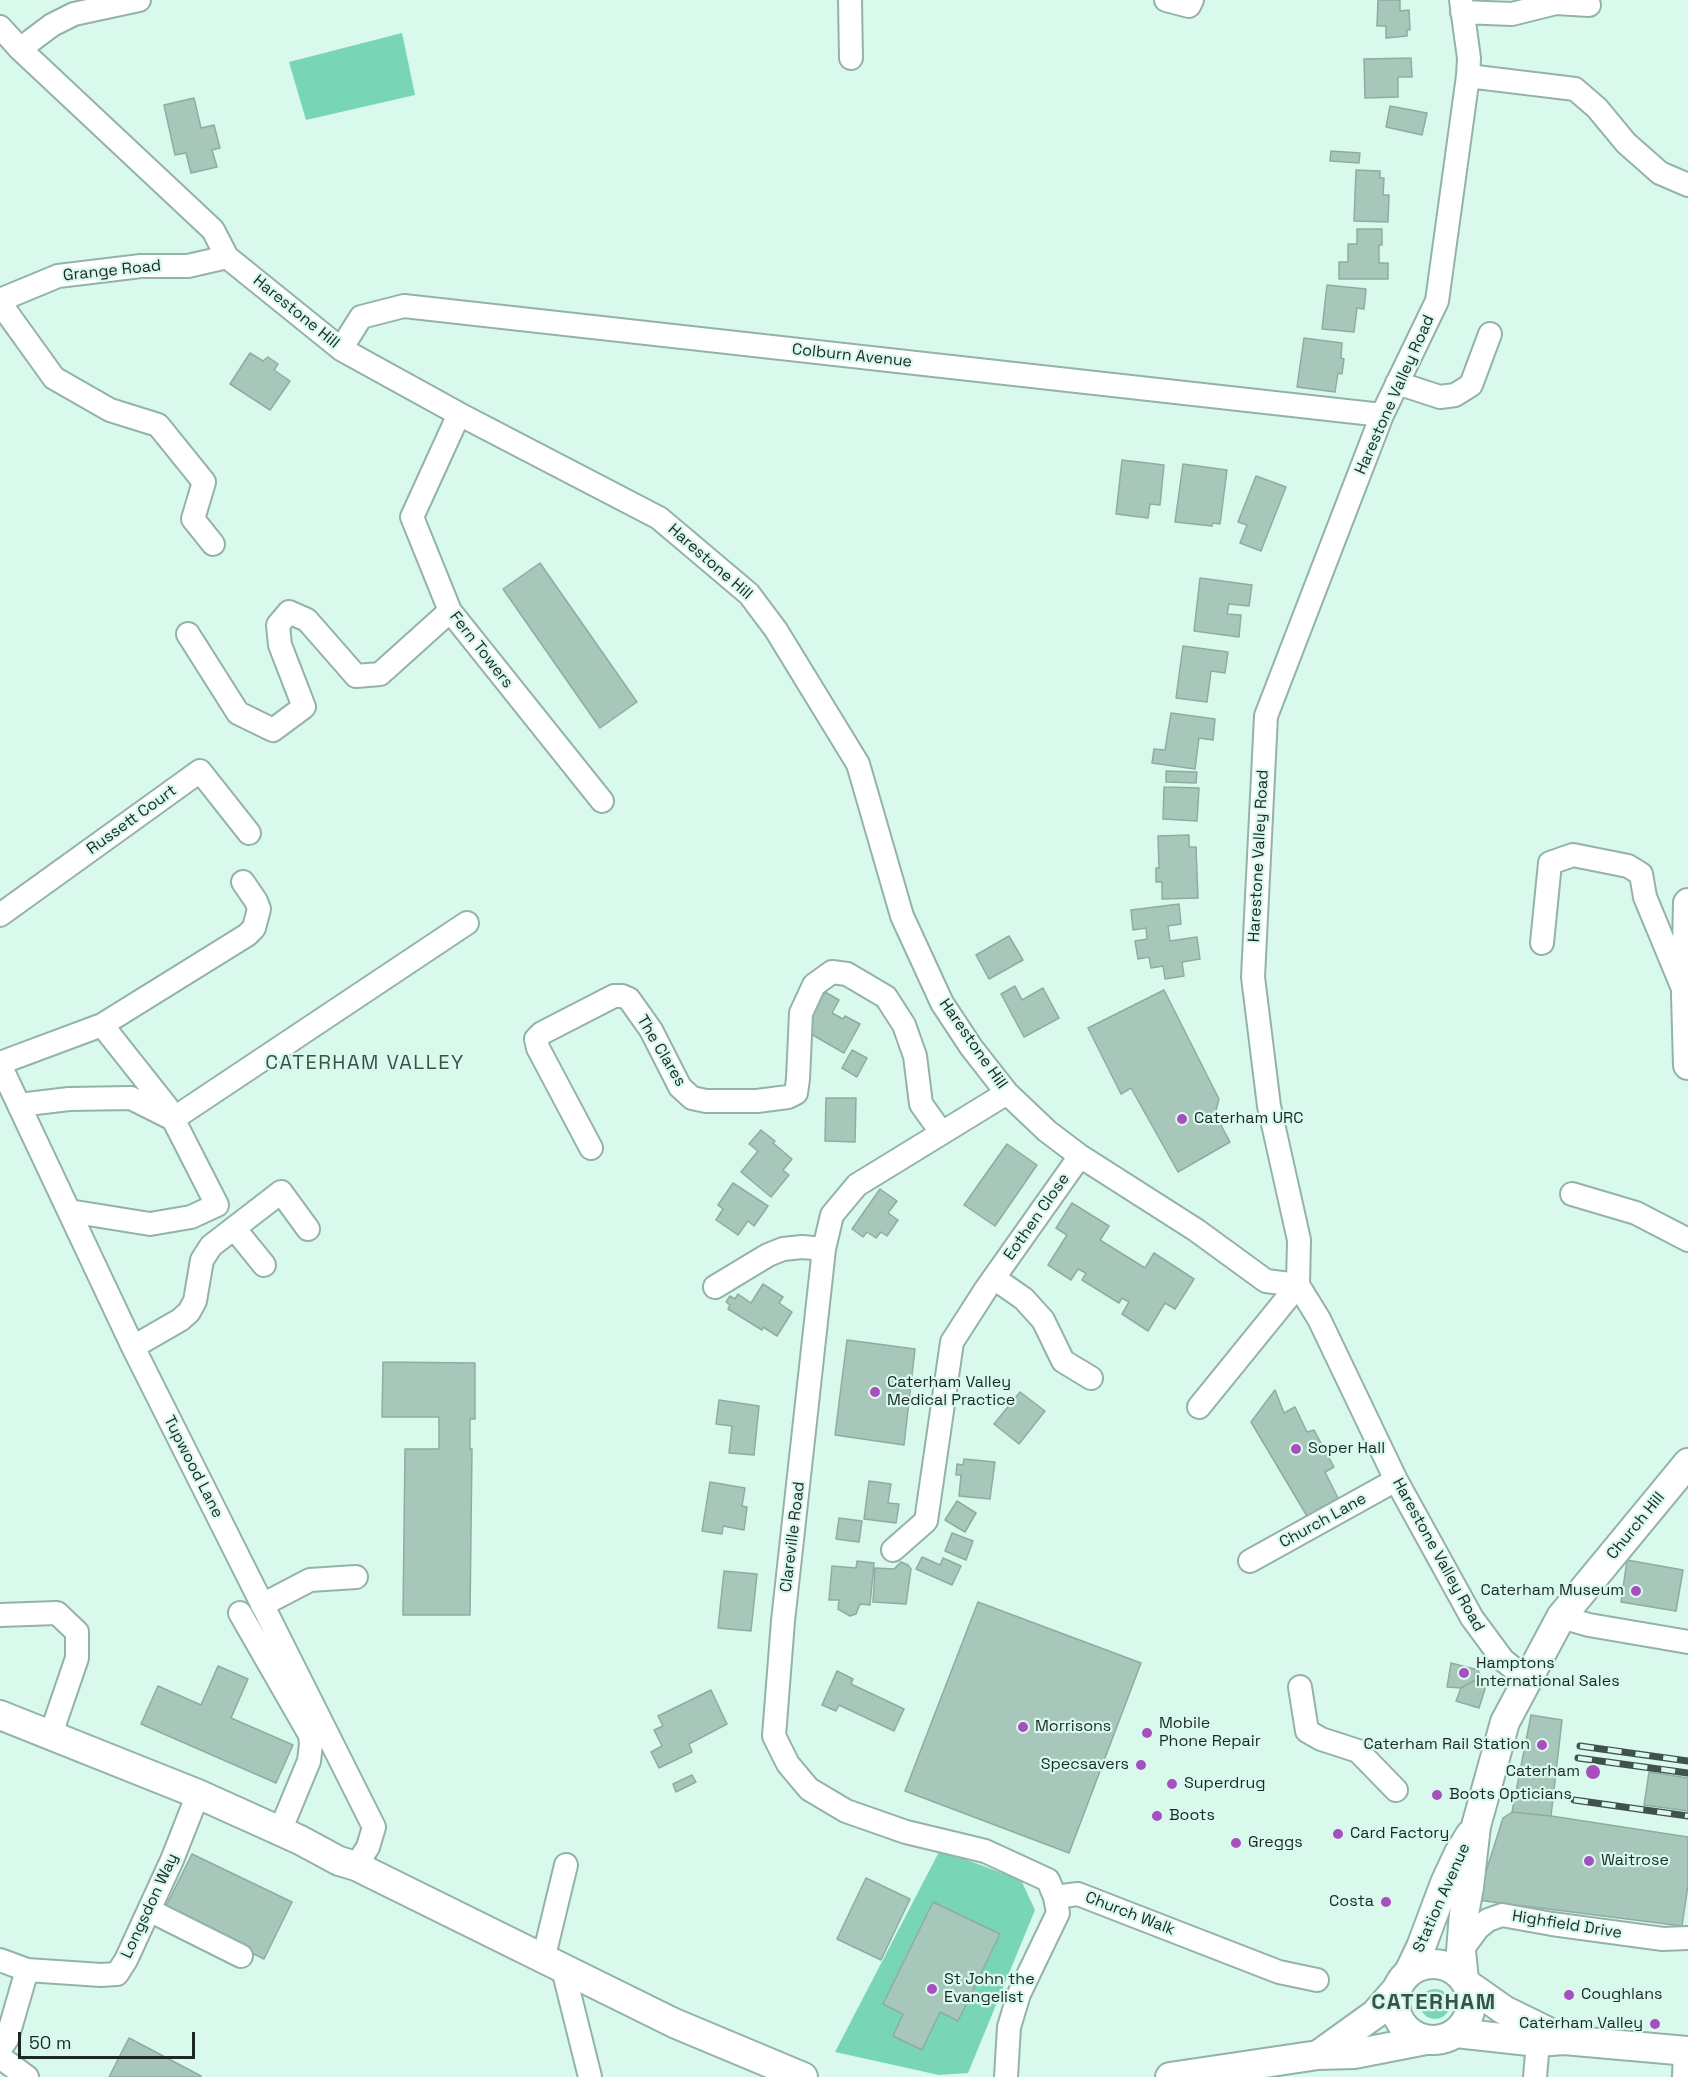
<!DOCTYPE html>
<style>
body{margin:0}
#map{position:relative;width:1688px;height:2077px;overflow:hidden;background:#d8f9ec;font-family:"Space Grotesk",sans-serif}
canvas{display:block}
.scale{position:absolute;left:18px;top:2032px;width:177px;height:27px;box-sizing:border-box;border:3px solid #1c2824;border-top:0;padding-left:8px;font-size:18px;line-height:21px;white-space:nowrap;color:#1c2824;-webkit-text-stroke:4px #d8f9ec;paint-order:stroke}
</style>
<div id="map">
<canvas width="1688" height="2077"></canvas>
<div class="scale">50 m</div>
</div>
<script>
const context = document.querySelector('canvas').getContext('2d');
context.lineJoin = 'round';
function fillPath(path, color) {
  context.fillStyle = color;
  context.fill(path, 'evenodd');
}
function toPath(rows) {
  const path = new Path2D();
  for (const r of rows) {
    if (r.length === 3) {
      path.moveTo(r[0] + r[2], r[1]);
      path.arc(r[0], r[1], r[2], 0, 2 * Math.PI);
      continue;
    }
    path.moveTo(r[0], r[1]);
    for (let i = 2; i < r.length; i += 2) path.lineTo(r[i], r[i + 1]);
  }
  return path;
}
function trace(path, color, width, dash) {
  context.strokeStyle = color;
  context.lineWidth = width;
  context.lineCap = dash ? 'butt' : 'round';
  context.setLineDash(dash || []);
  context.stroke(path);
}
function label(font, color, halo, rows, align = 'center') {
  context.font = font + ' "Space Grotesk",sans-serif';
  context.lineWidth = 4.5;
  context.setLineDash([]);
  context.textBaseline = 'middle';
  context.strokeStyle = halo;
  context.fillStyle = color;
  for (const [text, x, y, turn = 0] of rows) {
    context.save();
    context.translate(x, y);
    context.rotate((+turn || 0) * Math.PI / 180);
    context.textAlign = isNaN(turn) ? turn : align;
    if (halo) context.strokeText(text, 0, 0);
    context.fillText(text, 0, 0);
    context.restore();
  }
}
fillPath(toPath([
 [402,33,415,95,306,120,289,62],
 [940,1850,1021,1880,1035,1910,968,2073,939,2075,835,2052],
 [1435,2004,15]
]), '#78d6b6');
const building = toPath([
 [1378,0,1400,0,1400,11,1409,10,1410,30,1407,30,1407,36,1386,38,1386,26,1377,26,1378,0],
 [1411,58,1412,77,1398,77,1398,97,1365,98,1364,59,1411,58],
 [194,98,201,128,214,125,220,148,212,150,217,167,191,173,186,153,175,155,164,105,194,98],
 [1390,106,1427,113,1422,135,1386,127,1390,106],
 [1331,151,1360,153,1359,163,1330,161,1331,151],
 [1356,170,1380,171,1380,178,1384,178,1383,195,1389,195,1388,222,1354,221,1356,170],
 [1357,229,1382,229,1382,245,1379,245,1379,263,1388,263,1388,279,1339,279,1339,262,1348,262,1348,244,1357,244,1357,229],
 [1327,285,1366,289,1364,309,1357,308,1354,332,1322,329,1327,285],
 [1304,338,1342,343,1341,358,1344,359,1342,374,1338,373,1335,392,1297,387,1304,338],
 [250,353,263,361,268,357,278,364,274,370,290,381,270,410,230,384,250,353],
 [1122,460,1164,465,1160,505,1150,504,1148,518,1116,514,1122,460],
 [1183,464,1227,470,1220,524,1213,523,1212,526,1175,522,1183,464],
 [1256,476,1286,487,1261,551,1240,543,1247,525,1238,522,1256,476],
 [540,563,637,702,600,728,503,589,540,563],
 [1200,578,1252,585,1249,606,1229,604,1227,614,1241,615,1239,637,1194,631,1200,578],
 [1183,646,1228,652,1225,673,1211,671,1207,702,1176,698,1183,646],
 [1171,713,1215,719,1213,740,1199,738,1195,769,1152,763,1154,749,1165,750,1171,713],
 [1166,771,1197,772,1196,783,1166,782,1166,771],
 [1164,787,1199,788,1197,821,1163,819,1164,787],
 [1189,835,1189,847,1196,847,1198,898,1162,899,1162,882,1156,882,1156,868,1159,868,1158,836,1189,835],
 [1179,904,1181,924,1168,926,1170,941,1197,937,1200,959,1182,962,1184,976,1165,979,1163,966,1151,968,1149,957,1138,959,1135,941,1147,939,1146,928,1133,930,1131,910,1179,904],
 [1009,936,1023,960,989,979,976,955,1009,936],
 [1015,986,1022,1000,1043,988,1059,1018,1024,1037,1001,994,1015,986],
 [1164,990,1219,1099,1215,1114,1230,1142,1178,1172,1131,1088,1121,1094,1088,1028,1164,990],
 [825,992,839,1000,832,1013,843,1019,845,1016,860,1024,844,1053,804,1030,825,992],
 [852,1050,867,1058,857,1077,842,1068,852,1050],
 [826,1098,856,1098,855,1142,825,1141,826,1098],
 [761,1130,775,1141,773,1143,792,1159,783,1170,789,1175,771,1197,741,1172,758,1151,749,1144,761,1130],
 [1007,1144,1037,1165,995,1226,964,1205,1007,1144],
 [733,1183,768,1206,754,1226,748,1221,738,1235,716,1220,723,1209,718,1205,733,1183],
 [880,1189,897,1201,888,1213,898,1220,887,1236,881,1232,876,1238,867,1232,863,1237,852,1229,880,1189],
 [1072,1203,1109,1226,1100,1240,1145,1268,1154,1253,1194,1279,1175,1309,1165,1303,1148,1331,1122,1314,1129,1302,1122,1298,1119,1303,1082,1280,1086,1273,1078,1269,1071,1280,1048,1265,1067,1235,1056,1228,1072,1203],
 [763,1284,783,1297,779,1303,792,1312,777,1336,763,1327,762,1330,728,1309,730,1305,726,1302,730,1296,735,1299,738,1294,751,1303,763,1284],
 [847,1340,915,1349,904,1445,835,1435,847,1340],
 [383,1362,475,1363,475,1419,470,1419,470,1449,472,1449,470,1615,403,1615,405,1449,439,1449,439,1417,382,1417,383,1362],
 [1275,1390,1284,1413,1295,1407,1307,1432,1314,1430,1334,1467,1325,1472,1339,1500,1307,1516,1251,1422,1275,1390],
 [1020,1392,1045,1411,1019,1444,994,1424,1020,1392],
 [719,1400,759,1406,754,1455,729,1453,732,1426,716,1424,719,1400],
 [964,1459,995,1462,990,1499,959,1496,961,1475,956,1475,957,1464,963,1465,964,1459],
 [869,1481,891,1484,888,1503,899,1504,896,1523,864,1519,869,1481],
 [710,1482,745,1488,742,1506,747,1507,744,1530,723,1526,722,1534,702,1531,710,1482],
 [957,1501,976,1513,965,1532,945,1520,957,1501],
 [839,1518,862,1521,859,1542,836,1539,839,1518],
 [952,1533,973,1541,966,1560,945,1551,952,1533],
 [922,1557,940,1565,943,1558,961,1566,952,1585,916,1569,922,1557],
 [1627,1560,1683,1570,1676,1611,1621,1602,1627,1560],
 [857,1561,874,1563,870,1605,860,1604,856,1614,850,1616,838,1609,839,1600,829,1600,832,1566,856,1568,857,1561],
 [901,1562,908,1565,911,1569,906,1604,873,1602,875,1568,894,1569,901,1562],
 [724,1571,757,1574,751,1631,718,1628,724,1571],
 [978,1602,1141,1663,1069,1853,905,1791,978,1602],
 [1451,1663,1478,1670,1481,1677,1461,1688,1447,1687,1451,1663],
 [218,1666,248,1679,231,1718,293,1745,276,1783,141,1724,158,1686,201,1705,218,1666],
 [837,1671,853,1679,851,1684,904,1709,894,1731,839,1705,836,1711,822,1705,837,1671],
 [1481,1677,1485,1689,1479,1708,1456,1701,1461,1688,1481,1677],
 [711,1690,727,1724,689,1744,692,1752,659,1768,651,1752,662,1746,654,1730,663,1726,658,1716,711,1690],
 [1531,1715,1562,1720,1551,1816,1512,1812,1531,1715],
 [1649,1772,1688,1778,1688,1811,1644,1805,1649,1772],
 [692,1775,696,1782,676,1792,673,1784,692,1775],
 [1512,1812,1551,1816,1688,1837,1688,1885,1682,1926,1477,1900,1503,1818,1512,1812],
 [192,1854,292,1902,264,1959,164,1910,192,1854],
 [866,1878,910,1899,881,1960,837,1939,866,1878],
 [933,1902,1000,1934,958,2021,940,2012,922,2050,893,2036,903,2014,883,2004,933,1902],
 [129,2038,201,2076,200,2077,109,2077,129,2038]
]);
fillPath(building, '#a7c7ba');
trace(building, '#8eada1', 1.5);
const minor = toPath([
 [850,0,851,58],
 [1166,0,1189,6,1192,0],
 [1461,0,1469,58,1468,76,1437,301,1382,415,1266,716,1253,977,1269,1106,1299,1240,1298,1285,1319,1319,1396,1480,1472,1618,1503,1660,1513,1668,1529,1675],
 [1462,12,1512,14,1556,3,1589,5],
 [0,27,20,49,213,230,227,257,341,349,459,414,659,518,749,594,776,630,858,764,902,916,942,1003,971,1047,1007,1093,1047,1131,1080,1156,1196,1230,1266,1281,1298,1285],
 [20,49,52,25,74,14,139,0],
 [1468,76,1575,89,1597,108,1626,143,1660,173,1688,185],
 [0,300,58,276,141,266,188,266,227,257],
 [0,303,54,378,110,410,158,425,204,482,193,519,213,544],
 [341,349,361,317,404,306,1382,415],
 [1397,383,1440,397,1455,395,1471,385,1490,334],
 [459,414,412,517,450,611,602,801],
 [188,634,238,713,273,730,304,707,280,645,278,625,289,612,307,620,356,676,380,674,450,611],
 [0,915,200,771,249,833],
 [1542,943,1550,863,1573,855,1628,866,1641,874,1645,897,1684,991],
 [102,1025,247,935,254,928,259,909,256,901,243,882],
 [0,1063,102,1025,167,1107,217,1205,191,1217,150,1224,69,1211],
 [0,1065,133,1347,374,1827,368,1847,356,1866],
 [19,1105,69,1099,131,1098,173,1119,467,923],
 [591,1148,538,1048,536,1039,542,1033,614,996,622,996,629,999,651,1030,680,1087,692,1098,706,1101,757,1101,788,1097,796,1093,798,1079,801,1013,814,985,832,972,847,974,886,997,904,1025,915,1056,921,1104,941,1132],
 [1572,1194,1636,1213,1688,1240],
 [234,1228,264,1265],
 [994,1278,1024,1299,1043,1320,1063,1361,1091,1378],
 [715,1287,768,1255,783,1249,802,1247,824,1249],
 [133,1347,180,1320,189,1312,195,1301,202,1260,211,1246,281,1192,308,1229],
 [1199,1407,1298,1285],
 [893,1550,926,1521,952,1342,986,1289,1080,1156],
 [1250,1561,1396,1480],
 [262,1605,310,1580,356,1577],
 [240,1613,310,1735,311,1744,309,1761,280,1831],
 [0,1615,57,1613,77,1632,77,1658,51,1734],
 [1561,1617,1589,1625,1688,1642],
 [1300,1687,1307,1731,1321,1739,1358,1751,1396,1790],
 [1055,1897,1078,1894,1279,1972,1317,1980],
 [149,1910,241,1956],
 [1461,1951,1478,1928,1488,1920,1502,1915,1552,1924,1663,1939,1688,1938],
 [0,1960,27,1970,101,1975,117,1974,126,1960,172,1860,198,1794],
 [543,1960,566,1865],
 [563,1969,590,2077],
 [0,2049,7,2039,27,1970],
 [0,2057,27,2077],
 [1006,2077,1009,2027,1019,1994,1058,1913,1055,1897,1048,1880,985,1851,906,1832,846,1811,809,1789,788,1764,774,1736,783,1621,824,1249,832,1215,857,1185,1007,1093],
 [1535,2077,1538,2042],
 [1684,2077,1685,2051]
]);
const major = toPath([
 [1688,903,1686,995,1688,1065],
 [0,1715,198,1794,300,1840,339,1861,356,1866,674,2023,803,2077],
 [1433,2002,38],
 [1409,1972,1421,1947,1445,1883,1459,1853,1470,1835],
 [1464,1980,1461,1951,1464,1914,1469,1887,1476,1826,1505,1722,1561,1617,1688,1463],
 [1467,1984,1504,2010,1561,2038],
 [1456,2033,1538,2042,1564,2040,1688,2051],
 [1318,2055,1375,2014,1396,1990],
 [1170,2077,1318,2055,1354,2054,1426,2040]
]);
trace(minor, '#94b3a7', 26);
trace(major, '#94b3a7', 32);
trace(minor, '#fff', 22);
trace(major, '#fff', 28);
const rail = toPath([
 [1580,1746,1688,1761],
 [1578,1758,1688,1773],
 [1574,1800,1688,1816]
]);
trace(rail, '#41514b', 7);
trace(rail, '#d8f9ec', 4.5, [14]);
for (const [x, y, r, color] of [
 [1182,1119,6,"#a74fbc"],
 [875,1392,6,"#a74fbc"],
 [1296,1449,6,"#a74fbc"],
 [1636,1591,6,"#a74fbc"],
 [1464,1673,6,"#a74fbc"],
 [1023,1727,6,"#a74fbc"],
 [1147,1733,6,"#a74fbc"],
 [1542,1745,6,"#a74fbc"],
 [1141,1765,6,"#a74fbc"],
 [1593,1772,8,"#a74fbc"],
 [1172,1784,6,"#a74fbc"],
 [1437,1795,6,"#a74fbc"],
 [1157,1816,6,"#a74fbc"],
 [1338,1834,6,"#a74fbc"],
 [1236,1843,6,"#a74fbc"],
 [1589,1861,6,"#a74fbc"],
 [1386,1902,6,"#a74fbc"],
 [932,1989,6,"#a74fbc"],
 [1569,1995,6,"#a74fbc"],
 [1655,2024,6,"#a74fbc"]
]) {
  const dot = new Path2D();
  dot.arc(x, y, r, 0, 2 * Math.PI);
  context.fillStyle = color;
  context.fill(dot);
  trace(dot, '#d8f9ec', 2);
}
label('16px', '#1c2824', '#d8f9ec', [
 ["Grange Road",112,271,-6],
 ["Harestone Hill",296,312,39],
 ["Colburn Avenue",852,356,6],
 ["Harestone Valley Road",1395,395,-66],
 ["Harestone Hill",710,562,41],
 ["Fern Towers",481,650,52],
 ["Russett Court",132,820,-36],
 ["Harestone Valley Road",1259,856,-87],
 ["Harestone Hill",973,1044,55],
 ["The Clares",661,1051,59],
 ["Eothen Close",1037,1217,-55],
 ["Tupwood Lane",193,1467,63],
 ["Church Lane",1323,1521,-29],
 ["Church Hill",1636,1526,-51],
 ["Clareville Road",793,1537,-83],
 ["Harestone Valley Road",1438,1555,61],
 ["Station Avenue",1442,1898,-66],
 ["Longsdon Way",150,1906,-65],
 ["Church Walk",1130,1914,21],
 ["Highfield Drive",1567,1925,9]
]);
label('16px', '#1c2824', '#d8f9ec', [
 ["Caterham URC",1194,1119],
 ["Caterham Valley",887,1383],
 ["Medical Practice",887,1401],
 ["Soper Hall",1308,1449],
 ["Caterham Museum",1624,1591,"right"],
 ["Hamptons",1476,1664],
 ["International Sales",1476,1682],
 ["Mobile",1159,1724],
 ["Phone Repair",1159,1742],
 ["Morrisons",1035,1727],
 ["Caterham Rail Station",1530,1745,"right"],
 ["Specsavers",1129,1765,"right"],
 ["Caterham",1580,1772,"right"],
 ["Superdrug",1184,1784],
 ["Boots Opticians",1449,1795],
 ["Boots",1169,1816],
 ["Card Factory",1350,1834],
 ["Greggs",1248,1843],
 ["Waitrose",1601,1861],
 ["Costa",1374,1902,"right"],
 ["St John the",944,1980],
 ["Evangelist",944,1998],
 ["Coughlans",1581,1995],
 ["Caterham Valley",1643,2024,"right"]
], 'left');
context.letterSpacing = '1.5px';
label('20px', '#375449', '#d8f9ec', [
 ["CATERHAM VALLEY",365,1064]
]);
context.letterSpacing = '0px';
context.letterSpacing = '1.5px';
label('bold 22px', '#375449', '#d8f9ec', [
 ["CATERHAM",1434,2003]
]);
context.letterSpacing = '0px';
</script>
